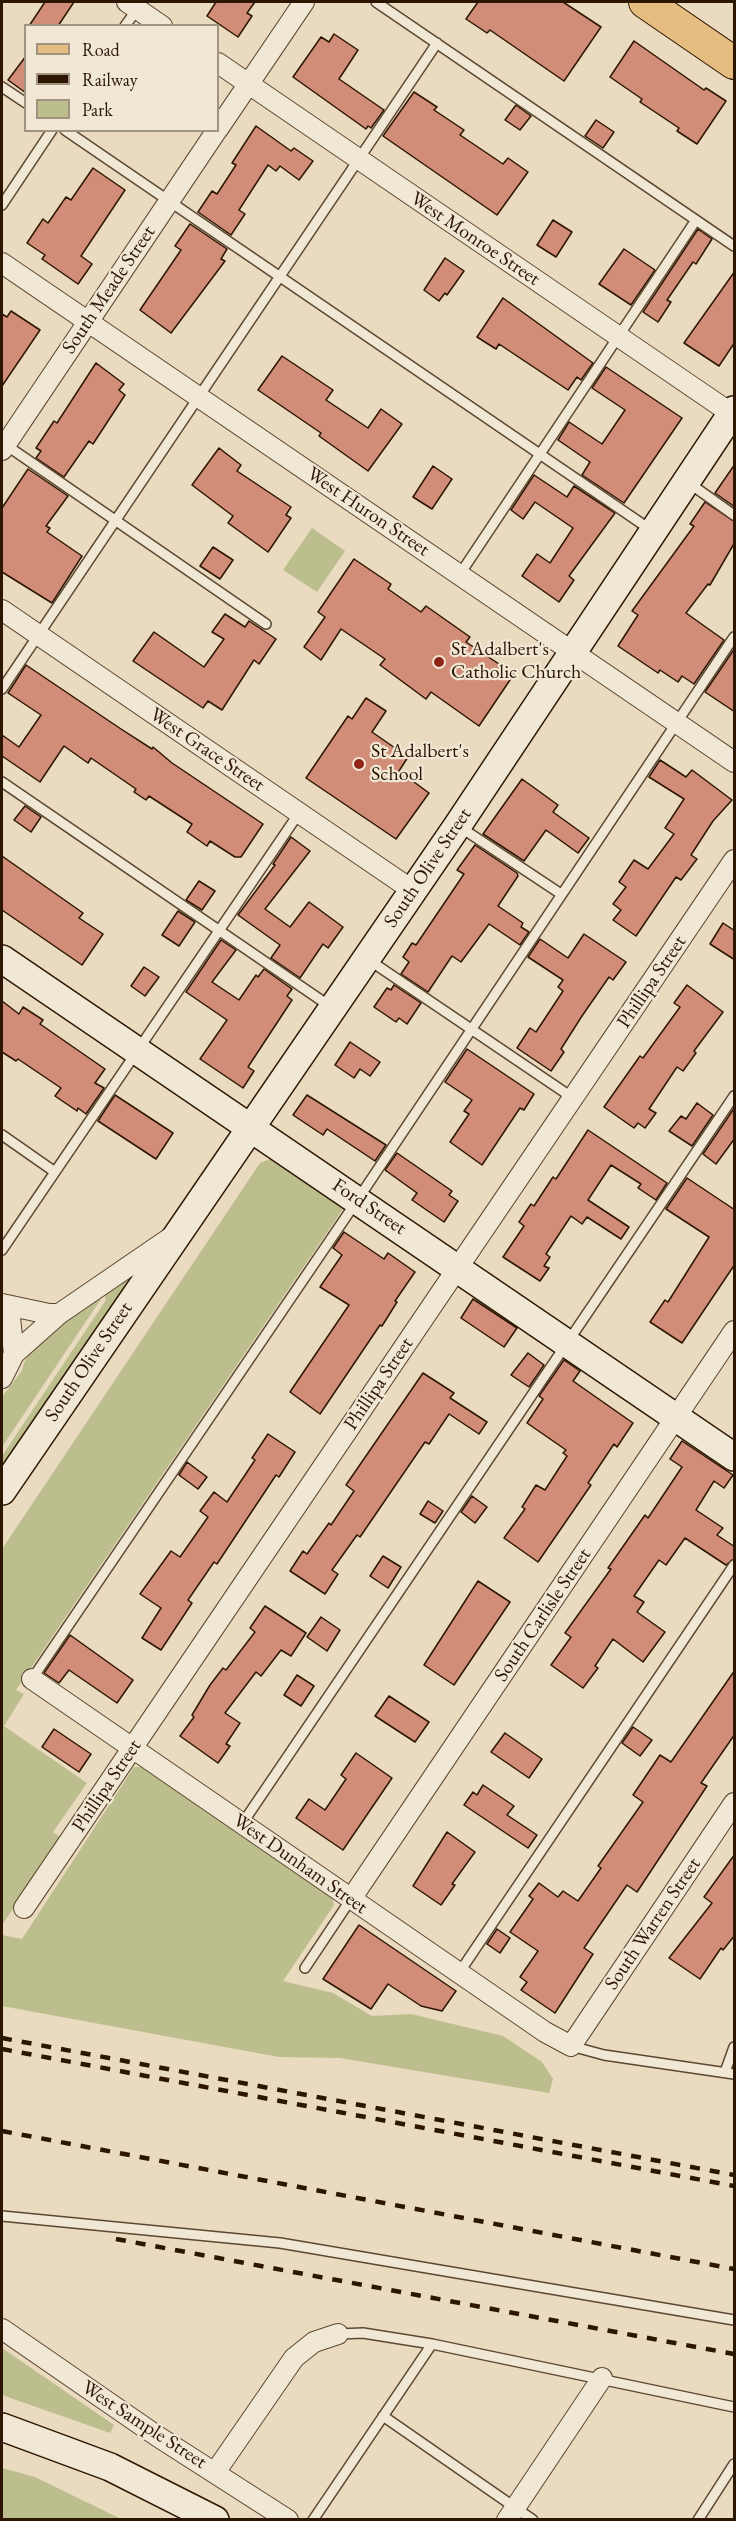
<!DOCTYPE html>
<style>
body{margin:0}
#map{position:relative;width:736px;height:2521px;overflow:hidden;background:#eadabf;font-family:"EB Garamond",serif}
canvas{display:block}
.frame{position:absolute;inset:0;border:3px solid #2c1601;pointer-events:none}
.legend{position:absolute;left:24px;top:24px;width:195px;height:108px;box-sizing:border-box;background:#f1e7d5;border:2px solid #a29380;margin:0;padding:8px 10px;list-style:none;font-size:18px;color:#2c1601}
.legend li{display:flex;align-items:center;gap:12px;height:30px}
.legend b{width:30px;border:2px solid #a29380}
</style>
<div id="map">
<canvas width="736" height="2521"></canvas>
<div class="frame"></div>
<ul class="legend">
<li><b style="height:8px;background:#e5bd80"></b>Road</li>
<li><b style="height:8px;background:#2c1601"></b>Railway</li>
<li><b style="height:16px;background:#bcbe8e"></b>Park</li>
</ul>
</div>
<script>
const context = document.querySelector('canvas').getContext('2d');
context.lineJoin = 'round';
function fillPath(path, color) {
  context.fillStyle = color;
  context.fill(path, 'evenodd');
}
function toPath(rows) {
  const path = new Path2D();
  for (const r of rows) {
    path.moveTo(r[0], r[1]);
    for (let i = 2; i < r.length; i += 2) path.lineTo(r[i], r[i + 1]);
  }
  return path;
}
function trace(path, color, width, dash) {
  context.strokeStyle = color;
  context.lineWidth = width;
  context.lineCap = dash ? 'butt' : 'round';
  context.setLineDash(dash || []);
  context.stroke(path);
}
function label(font, color, halo, rows, align = 'center') {
  context.font = font + ' "EB Garamond",serif';
  context.lineWidth = 4.5;
  context.setLineDash([]);
  context.textBaseline = 'middle';
  context.strokeStyle = halo;
  context.fillStyle = color;
  for (const [text, x, y, turn = 0] of rows) {
    context.save();
    context.translate(x, y);
    context.rotate((+turn || 0) * Math.PI / 180);
    context.textAlign = isNaN(turn) ? turn : align;
    if (halo) context.strokeText(text, 0, 0);
    context.fillText(text, 0, 0);
    context.restore();
  }
}
fillPath(toPath([
 [312,528,345,551,317,592,283,570],
 [273,1158,345,1206,16,1690,24,1694,4,1726,87,1783,53,1832,61,1838,2,1925,2,1549,260,1163],
 [135,1272,135,1274,2,1471,2,1456,106,1300,103,1292],
 [99,1295,101,1299,2,1447,2,1397,21,1372,27,1356,61,1323],
 [134,1767,141,1767,333,1898,334,1905,283,1981,333,1993,372,2016,411,2014,503,2036,542,2062,553,2079,549,2093,340,2058,279,2057,2,2006,2,1935,22,1939],
 [2,2348,114,2425,110,2433,2,2395],
 [2,2468,35,2477,121,2519,2,2519]
]), '#bcbe8e');
const building = toPath([
 [45,2,74,2,58,26,29,26,45,2],
 [216,2,255,2,247,13,252,16,238,37,207,16,216,2],
 [478,2,563,2,601,27,564,81,490,30,487,33,466,19,478,2],
 [334,34,358,50,339,79,384,110,371,128,368,126,366,129,293,77,321,37,329,42,334,34],
 [634,41,704,90,706,88,726,101,697,144,677,131,679,128,640,102,642,99,610,77,634,41],
 [26,56,26,93,8,80,26,56],
 [414,92,437,107,434,110,464,130,460,135,503,164,508,158,528,172,497,215,383,136,414,92],
 [516,105,531,116,520,130,505,120,516,105],
 [596,120,614,132,603,148,585,136,596,120],
 [256,126,291,151,294,148,313,161,299,180,280,166,276,171,268,165,239,210,245,214,231,235,198,212,212,191,217,194,236,165,232,163,256,126],
 [93,168,125,190,81,256,92,264,78,284,42,259,45,255,27,243,43,219,48,223,66,197,71,200,93,168],
 [553,220,572,232,556,257,537,245,553,220],
 [190,224,227,249,221,259,225,261,171,333,140,310,181,250,175,246,190,224],
 [698,229,712,239,696,264,693,262,667,300,671,302,658,322,643,312,698,229],
 [624,249,655,270,631,305,599,284,624,249],
 [445,258,464,271,447,295,445,293,439,301,424,290,445,258],
 [735,271,735,342,719,366,684,343,735,271],
 [503,298,593,363,581,380,577,377,568,390,499,344,496,349,477,337,503,298],
 [11,311,40,330,2,386,2,314,7,317,11,311],
 [282,356,333,390,326,400,368,428,381,409,402,424,368,471,319,436,321,433,258,390,282,356],
 [96,363,124,384,119,390,125,395,93,444,89,441,64,477,36,458,41,451,36,448,54,421,57,423,96,363],
 [606,367,682,418,624,503,582,475,590,462,558,440,569,422,602,444,625,410,592,388,606,367],
 [219,448,241,465,237,471,291,507,286,515,291,518,268,552,228,523,233,516,192,485,219,448],
 [735,464,735,507,715,493,735,464],
 [433,466,452,479,432,509,413,497,433,466],
 [28,469,68,496,46,526,50,528,47,532,82,556,52,603,2,572,2,508,28,469],
 [534,475,567,497,574,486,615,513,569,576,574,580,559,602,522,576,537,554,550,563,573,528,535,502,523,519,511,510,534,475],
 [705,502,735,522,735,542,710,585,708,584,686,613,724,640,694,684,682,676,678,682,660,670,658,673,618,646,638,615,632,611,694,526,690,524,705,502],
 [213,547,233,560,220,579,200,566,213,547],
 [354,559,391,584,388,589,421,612,426,606,470,637,466,642,514,674,479,726,431,692,426,699,380,665,385,659,341,629,321,660,304,647,325,617,318,612,354,559],
 [225,614,245,627,249,621,276,639,259,664,254,660,222,710,208,701,203,708,133,661,154,632,204,667,224,639,212,632,225,614],
 [735,648,735,712,705,692,735,648],
 [26,665,121,729,152,749,153,747,172,763,263,824,241,857,235,857,210,841,207,846,187,832,192,824,149,796,146,800,134,792,136,789,91,758,88,763,64,746,40,782,2,756,2,735,19,747,41,715,8,693,26,665],
 [366,698,386,711,372,732,408,757,399,771,429,793,396,839,306,778,348,716,352,719,366,698],
 [660,760,686,777,692,770,732,800,713,821,691,855,697,859,681,880,676,877,636,936,613,920,621,910,613,904,626,887,619,882,634,860,648,869,674,834,665,828,684,799,649,777,660,760],
 [522,779,558,805,553,812,589,838,578,853,546,830,524,861,483,834,522,779],
 [25,806,41,817,31,832,14,820,25,806],
 [291,837,310,851,265,909,290,927,309,902,343,927,328,948,323,944,300,978,271,958,280,945,238,915,275,865,273,864,291,837],
 [475,845,517,873,518,876,498,906,523,923,521,927,529,932,520,945,489,924,461,962,452,956,428,992,401,974,409,962,403,957,412,943,416,945,464,874,457,870,475,845],
 [2,856,83,913,79,918,103,934,82,965,2,910,2,856],
 [199,881,215,891,202,910,186,900,199,881],
 [178,911,195,922,179,946,162,935,178,911],
 [723,923,735,931,735,960,710,944,723,923],
 [584,934,626,962,613,980,609,977,582,1016,561,1049,564,1052,551,1071,517,1048,530,1028,536,1032,563,991,558,987,563,980,528,957,540,939,568,958,584,934],
 [221,940,236,950,212,982,239,1000,256,975,258,977,264,969,292,989,287,996,292,1000,248,1067,254,1071,243,1088,200,1059,227,1020,186,992,221,940],
 [144,967,159,977,145,996,131,986,144,967],
 [394,985,421,1003,407,1024,399,1018,396,1022,374,1007,387,988,391,990,394,985],
 [687,985,723,1012,694,1051,696,1053,683,1071,677,1067,649,1109,656,1113,645,1128,638,1123,634,1128,604,1107,640,1056,643,1058,680,1007,674,1003,687,985],
 [2,1001,19,1014,23,1007,43,1020,40,1024,105,1069,95,1083,104,1088,86,1114,78,1108,77,1111,55,1096,61,1088,18,1059,16,1061,2,1052,2,1001],
 [350,1042,380,1062,370,1076,360,1069,354,1078,335,1065,350,1042],
 [467,1049,534,1094,524,1110,520,1108,482,1165,450,1142,469,1114,464,1111,472,1100,445,1082,467,1049],
 [115,1095,173,1133,156,1159,98,1121,115,1095],
 [307,1095,386,1145,375,1161,327,1129,323,1135,293,1115,307,1095],
 [697,1103,713,1115,692,1146,669,1131,681,1116,686,1119,697,1103],
 [735,1107,735,1138,716,1164,703,1154,735,1107],
 [588,1130,667,1183,656,1200,638,1188,641,1184,611,1165,588,1200,629,1227,621,1239,587,1217,582,1224,571,1216,546,1254,550,1257,544,1266,549,1268,540,1281,503,1257,524,1226,519,1222,531,1204,534,1206,553,1177,556,1179,588,1130],
 [397,1153,452,1191,449,1195,458,1201,444,1222,412,1200,417,1193,385,1170,397,1153],
 [687,1178,735,1210,735,1264,682,1343,650,1322,665,1300,668,1302,709,1237,666,1209,687,1178],
 [344,1232,384,1259,388,1253,415,1272,395,1301,397,1302,382,1326,380,1325,320,1414,290,1392,349,1305,320,1287,342,1255,333,1248,344,1232],
 [473,1299,517,1328,504,1347,461,1318,473,1299],
 [528,1353,544,1365,529,1387,511,1375,528,1353],
 [564,1360,580,1371,573,1381,633,1423,617,1447,614,1444,588,1483,591,1485,538,1562,504,1538,525,1509,522,1507,536,1485,545,1490,567,1456,563,1453,566,1450,527,1423,543,1399,539,1396,564,1360],
 [423,1373,454,1393,450,1398,487,1422,479,1434,449,1414,429,1444,425,1442,360,1537,357,1535,332,1570,338,1574,325,1594,290,1571,303,1551,307,1554,329,1523,331,1525,354,1491,346,1485,423,1373],
 [268,1434,295,1452,279,1477,276,1475,217,1564,214,1562,188,1600,192,1603,161,1650,142,1638,161,1608,140,1594,171,1551,180,1557,208,1517,200,1511,214,1492,227,1502,255,1460,252,1458,268,1434],
 [682,1441,733,1475,724,1488,714,1481,696,1510,723,1528,717,1535,735,1547,735,1558,726,1565,685,1538,666,1565,659,1560,634,1596,644,1602,637,1612,665,1632,643,1662,613,1639,595,1666,598,1668,583,1688,551,1665,571,1637,565,1633,611,1569,608,1568,645,1515,648,1518,682,1467,670,1459,682,1441],
 [187,1462,207,1477,198,1489,179,1475,187,1462],
 [472,1496,487,1507,475,1523,461,1512,472,1496],
 [428,1501,443,1511,435,1523,420,1514,428,1501],
 [383,1556,401,1567,388,1588,370,1576,383,1556],
 [478,1581,510,1602,454,1685,424,1665,478,1581],
 [265,1606,306,1633,291,1656,281,1650,261,1676,256,1672,225,1713,240,1723,226,1744,230,1746,218,1763,180,1736,194,1717,192,1715,210,1685,223,1668,226,1670,255,1632,250,1628,265,1606],
 [321,1617,340,1630,327,1651,307,1637,321,1617],
 [70,1635,133,1680,117,1703,69,1670,59,1683,44,1673,70,1635],
 [735,1670,735,1734,701,1783,707,1786,637,1892,627,1885,584,1948,593,1954,555,2013,521,1990,527,1982,520,1977,538,1951,510,1932,533,1899,529,1896,539,1883,558,1897,563,1891,578,1901,601,1868,598,1866,643,1802,633,1795,660,1755,671,1762,735,1670],
 [297,1675,314,1686,301,1706,284,1695,297,1675],
 [389,1696,429,1722,415,1742,375,1716,389,1696],
 [633,1727,652,1740,640,1756,622,1743,633,1727],
 [54,1729,91,1754,79,1772,42,1747,54,1729],
 [505,1733,542,1759,529,1778,491,1752,505,1733],
 [356,1753,392,1778,343,1850,296,1818,309,1799,325,1810,346,1779,341,1775,356,1753],
 [483,1785,514,1806,507,1815,537,1835,528,1848,464,1805,473,1792,477,1795,483,1785],
 [447,1832,475,1852,452,1884,455,1885,441,1905,413,1886,447,1832],
 [735,1854,735,1935,723,1950,721,1948,700,1979,669,1958,712,1903,704,1897,735,1854],
 [359,1925,456,1991,442,2011,421,2006,388,1984,371,2009,323,1979,359,1925],
 [497,1929,510,1938,500,1953,487,1944,497,1929]
]);
fillPath(building, '#d28d78');
trace(building, '#2c1601', 1.5);
const lane = toPath([
 [376,2,734,246],
 [125,26,138,8],
 [2,87,26,103],
 [65,130,651,530],
 [2,205,52,130],
 [3,443,266,624],
 [689,483,734,515],
 [460,574,696,220],
 [2,689,437,43],
 [2,782,331,1007],
 [460,827,561,894],
 [369,960,573,1098],
 [2,1135,55,1172],
 [2,1250,299,813],
 [32,1679,352,1208,734,637],
 [242,1824,734,1096],
 [305,1968,351,1899],
 [459,1973,734,1565],
 [571,2046,604,2055,734,2074],
 [725,2072,734,2047],
 [2,2216,280,2243,734,2320],
 [338,2334,363,2333,432,2344,734,2407],
 [383,2416,533,2520],
 [313,2520,432,2344],
 [698,2520,734,2464]
]);
const street = toPath([
 [127,2,162,26],
 [218,63,732,414],
 [218,129,304,2],
 [2,263,734,762],
 [2,450,217,130],
 [2,610,412,890],
 [2,1304,49,1314,59,1314],
 [2,1307,10,1318,14,1354],
 [2,1378,14,1354,59,1314,170,1238],
 [32,1679,545,2032,571,2046,734,1803],
 [351,1899,734,1331],
 [24,1908,734,860],
 [2,2329,157,2436,288,2520],
 [216,2471,294,2358,314,2342,338,2334],
 [507,2520,602,2378]
]);
const secondary = toPath([
 [2,959,734,1457],
 [2,1491,458,825,734,410],
 [2,2427,110,2467,215,2520]
]);
const primary = toPath([
 [645,2,734,63]
]);
trace(lane, '#5c4730', 12);
trace(street, '#5c4730', 22);
trace(secondary, '#2c1601', 30);
trace(primary, '#2c1601', 34);
trace(lane, '#f1e7d5', 9);
trace(street, '#f1e7d5', 20);
trace(secondary, '#f1e7d5', 27);
trace(primary, '#e5bd80', 32);
trace(toPath([
 [2,2038,734,2175],
 [2,2049,734,2186],
 [2,2131,734,2269],
 [116,2239,734,2354]
]), '#2c1601', 4.5, [10, 10]);
for (const [x, y, r, color] of [
 [439,662,6,"#8f2418"],
 [359,764,6,"#8f2418"]
]) {
  const dot = new Path2D();
  dot.arc(x, y, r, 0, 2 * Math.PI);
  context.fillStyle = color;
  context.fill(dot);
  trace(dot, '#f1e7d5', 2);
}
label('20px', '#2c1601', '#f1e7d5', [
 ["West Monroe Street",475,239,34],
 ["South Meade Street",109,290,-56],
 ["West Huron Street",368,512,34],
 ["West Grace Street",207,750,34],
 ["South Olive Street",428,868,-56],
 ["Phillipa Street",652,982,-56],
 ["Ford Street",369,1207,34],
 ["South Olive Street",89,1362,-56],
 ["Phillipa Street",379,1384,-56],
 ["South Carlisle Street",543,1615,-56],
 ["Phillipa Street",107,1786,-56],
 ["West Dunham Street",300,1864,35],
 ["South Warren Street",653,1924,-56],
 ["West Sample Street",144,2425,33]
]);
label('20px', '#2c1601', '#f1e7d5', [
 ["St Adalbert's",451,650],
 ["Catholic Church",451,673],
 ["St Adalbert's",371,752],
 ["School",371,775]
], 'left');
</script>
